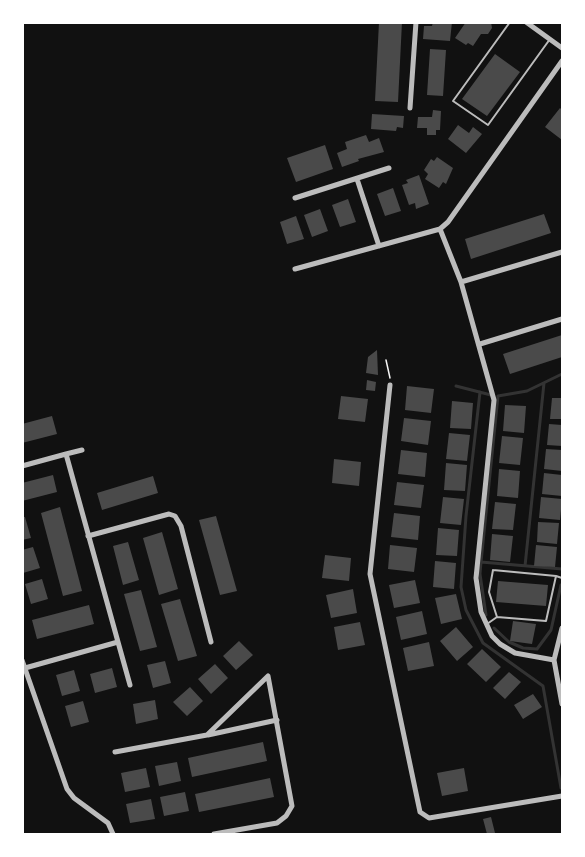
<!DOCTYPE html>
<style>
body{margin:0}
#map{position:relative;width:585px;height:857px;overflow:hidden;background:#111;font-family:Commissioner,sans-serif}
canvas{display:block}
.frame{position:absolute;inset:0;border:24px solid #fff;pointer-events:none}
</style>
<div id="map">
<canvas width="585" height="857"></canvas>
<div class="frame"></div>
</div>
<script>
const context = document.querySelector('canvas').getContext('2d');
context.lineJoin = 'round';
function toPath(rows) {
  const path = new Path2D();
  for (const r of rows) {
    path.moveTo(r[0], r[1]);
    for (let i = 2; i < r.length; i += 2) path.lineTo(r[i], r[i + 1]);
  }
  return path;
}
function trace(path, color, width, dash) {
  context.strokeStyle = color;
  context.lineWidth = width;
  context.lineCap = dash ? 'butt' : 'round';
  context.setLineDash(dash || []);
  context.stroke(path);
}
function fillPath(path, color) {
  context.fillStyle = color;
  context.fill(path, 'evenodd');
}
trace(toPath([
 [562,374,527,391,498,396,481,562,562,569],
 [456,386,491,395],
 [480,392,466,516,461,587,466,610,483,643,543,686,561,788],
 [481,562,480,574,486,615],
 [525,566,544,383],
 [494,628,509,642,523,648,537,649,551,630,561,585]
]), '#333', 3);
fillPath(toPath([
 [379,22,402,22,398,102,375,101],
 [433,22,452,22,450,41,423,39,424,26,432,26],
 [466,22,491,22,492,28,488,34,481,34,473,46,468,43,466,45,455,38],
 [430,49,446,50,443,96,427,95],
 [495,54,520,72,487,116,462,99],
 [560,108,562,110,562,140,545,127],
 [433,110,441,111,440,130,436,130,436,135,427,135,427,128,417,128,418,117,432,117],
 [372,114,404,116,403,128,397,127,396,131,371,129],
 [458,125,469,133,473,127,482,134,466,153,448,139],
 [366,135,369,142,379,138,384,152,358,159,359,161,342,167,337,153,347,149,345,142],
 [325,145,333,169,296,182,287,158],
 [437,157,453,168,446,184,443,182,439,188,425,179,428,174,424,170,431,159,434,161],
 [419,175,429,204,416,209,415,203,409,205,402,185,408,183,406,180],
 [393,188,401,211,385,216,377,194],
 [348,199,356,222,340,227,332,205],
 [320,209,328,231,312,237,304,215],
 [544,214,551,233,471,259,465,239],
 [296,216,304,239,287,244,280,222],
 [562,335,562,357,510,374,503,354],
 [377,350,378,375,366,373,368,357],
 [367,380,376,382,375,391,366,390],
 [407,386,434,389,431,413,405,410],
 [341,396,368,399,365,422,338,419],
 [552,398,562,398,562,419,550,419],
 [452,401,473,403,471,429,450,428],
 [505,405,526,406,524,433,503,431],
 [52,416,57,434,22,443,22,424],
 [404,418,431,421,428,445,401,441],
 [549,424,562,425,562,446,547,445],
 [449,433,470,435,467,461,446,459],
 [502,436,523,438,520,465,499,463],
 [546,449,562,450,562,471,544,469],
 [401,450,427,453,425,477,398,474],
 [334,459,361,462,359,486,332,483],
 [446,463,467,465,465,491,444,490],
 [499,469,520,471,518,498,497,496],
 [544,473,562,475,562,496,542,494],
 [53,475,57,492,22,501,22,483],
 [153,476,158,493,102,510,97,493],
 [397,482,424,485,421,508,394,505],
 [443,497,464,499,461,525,440,523],
 [541,497,562,499,560,520,539,518],
 [495,502,516,504,513,530,492,529],
 [60,507,82,591,63,596,41,513],
 [394,513,420,516,418,540,391,537],
 [216,516,237,591,220,595,199,520],
 [22,517,25,517,31,538,22,540],
 [538,522,559,523,557,544,537,542],
 [438,528,459,530,457,556,436,555],
 [162,532,178,589,159,595,143,538],
 [492,534,513,536,510,562,490,560],
 [128,542,139,580,123,585,113,546],
 [390,545,417,548,414,572,388,569],
 [536,545,557,547,555,567,534,566],
 [33,547,40,568,23,573,22,550],
 [325,555,351,558,349,581,322,578],
 [435,561,456,563,454,589,433,587],
 [42,579,48,599,31,604,25,584],
 [415,580,420,603,394,608,389,585],
 [498,581,548,585,546,606,496,602],
 [353,589,357,613,331,618,326,595],
 [141,590,157,647,140,651,124,594],
 [456,594,462,619,441,624,435,598],
 [180,599,197,656,178,661,161,604],
 [89,605,94,624,37,639,32,620],
 [422,611,427,634,401,640,396,617],
 [513,621,536,624,532,644,510,641],
 [360,622,365,645,338,650,334,627],
 [456,627,473,647,457,661,440,641],
 [239,641,253,655,236,670,223,656],
 [429,642,434,666,408,671,403,648],
 [482,649,501,667,486,682,467,664],
 [165,661,171,683,153,688,147,665],
 [215,664,228,678,211,694,198,679],
 [112,668,117,687,95,693,90,674],
 [74,670,80,691,62,696,56,675],
 [509,672,521,682,505,699,493,688],
 [190,687,203,701,187,716,173,702],
 [533,694,542,707,523,719,514,705],
 [155,700,158,719,136,724,133,704],
 [83,701,89,722,71,727,65,706],
 [263,742,267,761,192,777,188,758],
 [177,762,181,781,159,786,155,766],
 [146,768,150,787,125,792,121,773],
 [464,768,468,791,442,796,437,773],
 [270,778,274,797,199,812,195,794],
 [185,792,189,811,164,816,160,797],
 [151,799,155,819,130,823,126,804],
 [491,817,495,833,487,834,483,819]
]), '#4a4a4a');
trace(toPath([
 [386,360,390,378]
]), '#f5f5f5', 1.5);
trace(toPath([
 [510,22,453,101,488,125,550,39],
 [493,570,556,576,546,621,497,617,489,592,493,570],
 [556,576,562,578],
 [487,624,497,617]
]), '#bcbcbc', 2);
trace(toPath([
 [526,22,562,48],
 [410,108,416,22],
 [357,179,379,246],
 [295,198,389,168],
 [295,269,440,229],
 [461,282,562,252],
 [480,344,562,319],
 [390,385,370,574,420,812,429,818,562,796],
 [66,454,82,450],
 [22,466,66,454,118,642,25,668],
 [88,536,169,514,175,516,181,526,211,642],
 [562,628,554,660,562,704],
 [118,642,130,685],
 [22,660,67,789,74,798,108,823,113,834],
 [554,660,515,653,500,644,492,636,481,612,476,578,494,400,461,282,440,229,448,222,562,61],
 [208,735,277,720],
 [115,752,207,735,268,676,292,806,286,816,277,823,214,834]
]), '#bcbcbc', 5);
</script>
